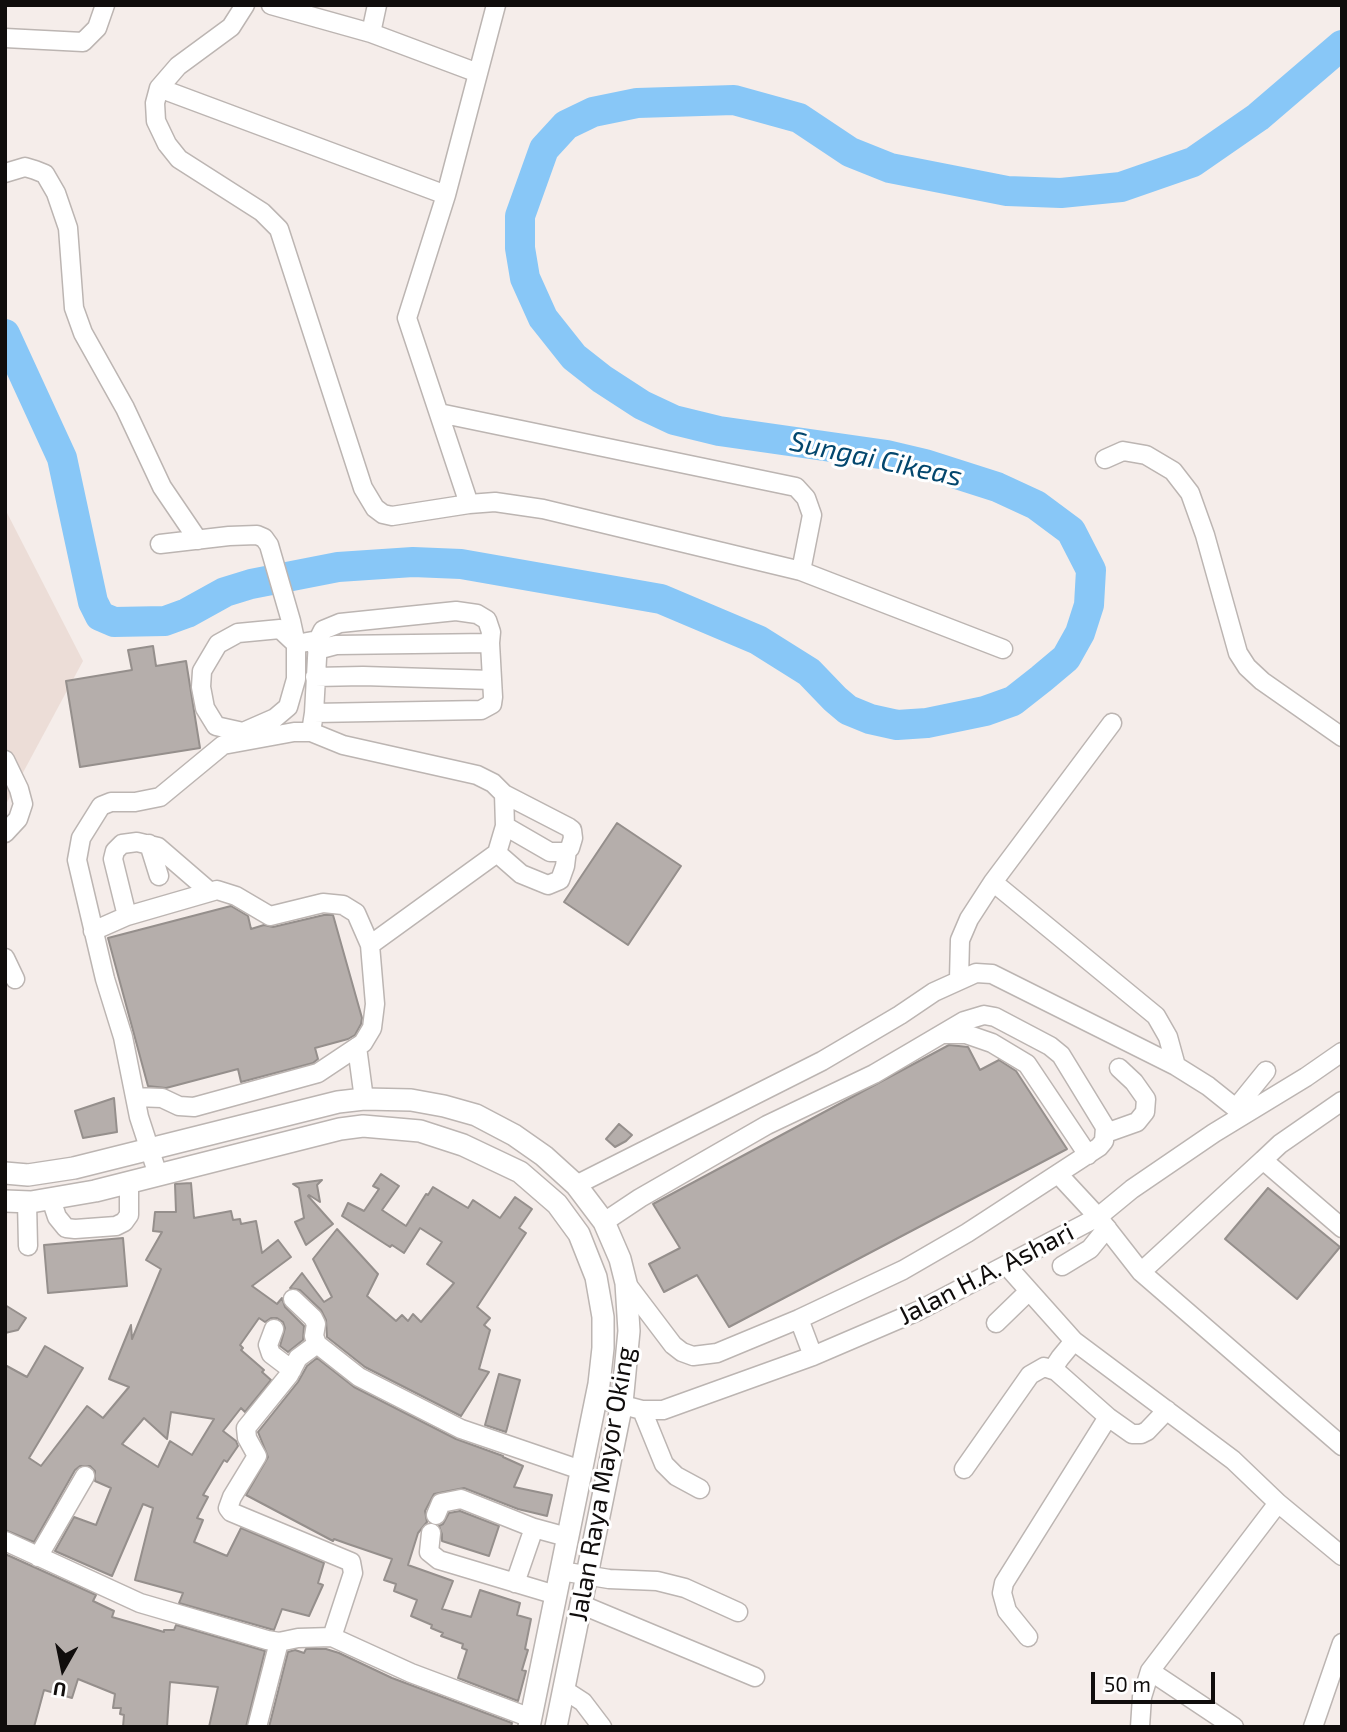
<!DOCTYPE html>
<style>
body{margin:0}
#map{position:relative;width:1347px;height:1732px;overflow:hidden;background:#f5edea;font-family:"Exo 2",sans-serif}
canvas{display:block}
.frame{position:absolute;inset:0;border:7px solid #100d0c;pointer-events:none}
.north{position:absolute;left:28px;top:1634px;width:70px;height:70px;-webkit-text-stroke:5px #fff;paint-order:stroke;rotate:189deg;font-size:19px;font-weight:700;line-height:28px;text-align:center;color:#100d0c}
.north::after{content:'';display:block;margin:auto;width:24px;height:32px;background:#100d0c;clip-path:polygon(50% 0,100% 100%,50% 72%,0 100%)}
.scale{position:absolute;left:1091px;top:1672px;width:124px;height:32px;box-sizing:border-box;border:4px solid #100d0c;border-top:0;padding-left:9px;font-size:21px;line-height:24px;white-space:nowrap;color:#100d0c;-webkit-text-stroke:5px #fff;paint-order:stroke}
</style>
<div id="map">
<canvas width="1347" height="1732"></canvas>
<div class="frame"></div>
<div class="north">U</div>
<div class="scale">50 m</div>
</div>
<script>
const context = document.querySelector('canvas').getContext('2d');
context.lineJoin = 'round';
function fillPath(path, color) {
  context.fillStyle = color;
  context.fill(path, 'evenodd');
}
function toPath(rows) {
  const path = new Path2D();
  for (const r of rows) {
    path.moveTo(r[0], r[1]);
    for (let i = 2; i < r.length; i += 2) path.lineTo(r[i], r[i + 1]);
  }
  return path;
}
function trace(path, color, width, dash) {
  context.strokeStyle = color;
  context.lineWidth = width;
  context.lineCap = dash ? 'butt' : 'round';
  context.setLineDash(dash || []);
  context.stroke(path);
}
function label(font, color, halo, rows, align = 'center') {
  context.font = font + ' "Exo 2",sans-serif';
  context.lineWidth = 6;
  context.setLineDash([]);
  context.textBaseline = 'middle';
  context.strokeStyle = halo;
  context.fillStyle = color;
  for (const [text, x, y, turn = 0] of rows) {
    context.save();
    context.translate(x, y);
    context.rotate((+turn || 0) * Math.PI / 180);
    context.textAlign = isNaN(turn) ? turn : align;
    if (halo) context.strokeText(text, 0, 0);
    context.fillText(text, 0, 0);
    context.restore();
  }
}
fillPath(toPath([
 [5,509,83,661,5,806]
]), '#ecddd7');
trace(toPath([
 [5,334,62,458,93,602,100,616,114,622,165,621,187,613,225,592,251,584,338,567,413,562,461,564,661,599,758,640,809,672,835,699,848,710,870,719,897,725,927,723,985,711,1013,701,1041,679,1066,658,1080,633,1089,605,1091,570,1071,531,1036,505,997,487,925,464,887,455,719,431,674,420,642,405,602,379,574,357,543,318,525,278,520,248,520,216,544,149,566,125,593,112,637,103,734,100,799,118,850,152,890,168,1007,191,1061,193,1121,187,1193,162,1258,117,1342,45]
]), '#88c7f7', 30);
const building = toPath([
 [153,646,156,666,186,661,200,748,80,767,66,681,132,670,128,650,153,646],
 [617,823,681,866,628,945,564,902,617,823],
 [231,906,248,916,251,929,264,925,273,927,324,915,333,915,362,1018,361,1024,355,1035,348,1039,315,1048,318,1059,313,1063,241,1082,238,1069,166,1088,148,1086,108,938,231,906],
 [949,1045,968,1047,980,1070,999,1060,1016,1071,1067,1149,729,1327,697,1275,664,1292,649,1264,680,1248,653,1204,949,1045],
 [114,1098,117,1132,83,1138,75,1111,114,1098],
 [619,1124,632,1135,626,1141,615,1147,606,1139,619,1124],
 [381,1174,399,1186,382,1210,406,1226,426,1194,428,1195,433,1187,468,1208,473,1200,500,1218,515,1197,532,1209,519,1228,526,1233,477,1307,490,1318,484,1325,490,1330,479,1369,489,1372,461,1416,365,1367,327,1337,326,1320,321,1310,300,1290,290,1288,302,1273,324,1302,332,1297,313,1259,337,1229,378,1274,367,1296,396,1321,402,1315,408,1321,413,1314,421,1322,454,1283,427,1264,442,1242,420,1228,404,1253,392,1245,390,1247,342,1216,348,1203,364,1211,379,1189,373,1186,381,1174],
 [322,1180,317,1185,320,1202,309,1195,308,1196,333,1224,306,1245,295,1222,304,1218,299,1188,293,1184,322,1180],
 [191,1183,194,1218,231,1211,233,1220,240,1219,241,1224,256,1221,262,1253,278,1240,291,1257,252,1286,277,1304,282,1298,285,1307,304,1326,303,1340,288,1352,280,1346,285,1328,283,1322,277,1318,271,1318,265,1322,259,1318,240,1345,243,1348,241,1350,264,1370,262,1372,271,1380,245,1412,241,1408,223,1431,236,1441,238,1446,227,1462,224,1460,203,1495,208,1497,197,1518,203,1520,194,1542,227,1556,241,1528,324,1563,318,1583,323,1585,309,1616,282,1609,274,1630,179,1603,183,1593,135,1580,153,1508,143,1504,112,1576,55,1551,74,1517,96,1525,111,1488,95,1481,95,1471,90,1466,80,1466,75,1470,34,1542,5,1530,5,1365,27,1377,45,1346,83,1368,29,1458,41,1466,87,1406,103,1418,129,1387,109,1379,131,1325,132,1339,161,1269,146,1260,162,1232,153,1231,155,1212,176,1212,175,1184,191,1183],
 [171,1412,214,1419,192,1455,170,1441,158,1467,122,1444,144,1418,167,1439,171,1412],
 [1268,1188,1340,1247,1297,1299,1225,1239,1268,1188],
 [123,1238,127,1286,48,1293,44,1245,123,1238],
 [5,1305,26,1318,18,1330,5,1333,5,1305],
 [317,1358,354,1387,456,1439,503,1456,503,1457,523,1466,514,1487,552,1495,547,1516,518,1509,464,1488,434,1494,425,1511,427,1522,418,1533,408,1565,453,1581,442,1609,471,1617,480,1590,520,1603,517,1615,531,1619,525,1649,528,1650,522,1670,526,1671,518,1701,458,1678,467,1650,462,1648,463,1644,441,1636,443,1633,431,1628,432,1625,411,1616,417,1600,394,1591,396,1584,384,1580,392,1559,348,1544,334,1539,333,1541,246,1495,268,1457,258,1432,298,1382,307,1366,317,1358],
 [499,1374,520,1380,506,1432,485,1425,499,1374],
 [460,1511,499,1526,489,1556,442,1541,442,1534,439,1526,443,1524,449,1513,460,1511],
 [5,1554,96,1595,93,1601,114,1611,112,1617,164,1632,164,1630,174,1630,176,1625,265,1651,246,1727,209,1727,218,1687,170,1682,167,1727,123,1727,124,1715,120,1714,121,1708,113,1708,115,1694,78,1679,72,1698,44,1690,34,1727,5,1727,5,1554],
 [306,1649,326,1649,339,1653,392,1678,512,1723,511,1727,269,1727,288,1652,295,1650,304,1653,306,1649]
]);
fillPath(building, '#b5aeab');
trace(building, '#958f8c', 2);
const minor = toPath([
 [245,5,231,27,178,66,159,88,155,103,156,121,167,144,179,159,262,212,279,229,363,488,375,508,383,514,392,516,469,504,495,502,543,509,801,571,1003,649],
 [271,5,371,33,478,73],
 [371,33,377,5],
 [5,38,83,42,97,28,105,5],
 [159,88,446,195],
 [5,173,25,167,35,170,45,174,56,193,68,228,74,308,83,333,125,408,162,487,198,540],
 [439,413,796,487,806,498,812,515,801,571],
 [1105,459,1123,451,1146,455,1173,471,1190,493,1205,535,1238,653,1247,667,1262,681,1342,737],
 [469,504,407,318,446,195,496,5],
 [160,544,229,536,257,535,264,538,269,545,291,621,296,644,318,640,323,630,340,623,456,611,477,614,487,620,491,632,490,643],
 [280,629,296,644,296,679,288,707,275,718,243,732,216,726,205,708,201,687,202,671,218,644,238,633,280,629],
 [315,677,363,676,492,680],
 [314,713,318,640],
 [311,732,314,713,481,710,492,704,493,697,490,643,336,645,317,650],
 [5,760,19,789,23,804,18,819,5,833],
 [504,794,568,827,572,830,573,838,570,848,565,852,550,852,505,826],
 [149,844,159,876],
 [497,853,521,874,548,885,560,880,565,866,567,850],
 [993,882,1156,1016,1168,1037,1176,1066],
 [127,916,113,859,115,851,122,844,137,842,158,847,209,891],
 [93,931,127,916,217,890,236,896,270,916,323,903,343,905,356,913,370,945],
 [5,958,15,979],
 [959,979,960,940,969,919,993,882,1112,723],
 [944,1034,966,1034,992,1043,1027,1064,1088,1155],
 [357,1047,364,1099],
 [135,1097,162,1098,179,1106,194,1107,318,1073,363,1043,372,1028,375,1004,370,945,497,853,505,826,504,794,493,783,477,775,343,745,311,732,294,732,223,745,160,797,135,802,111,802,101,806,81,838,77,860,105,979,123,1037,139,1117,158,1175],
 [1236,1108,1266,1071],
 [1106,1133,1137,1122,1145,1112,1146,1099,1134,1082,1119,1068],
 [1263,1160,1280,1144,1342,1101],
 [1059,1175,1098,1217,1141,1272,1342,1446],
 [576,1185,822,1061,900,1015,934,992,976,973,992,974,1176,1066,1208,1086,1243,1114],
 [51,1199,57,1217,66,1228,75,1229,116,1226,124,1222,129,1215,129,1182],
 [27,1202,28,1246],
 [604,1222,640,1198,767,1125,874,1074,964,1021,984,1015,995,1017,1050,1046,1061,1055,1105,1127,1104,1141,1099,1147,967,1233,903,1270,799,1319,717,1353,693,1356,682,1352,673,1345,626,1283],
 [1007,1266,1074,1341,1233,1460,1278,1503,1342,1556],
 [1062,1266,1090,1249,1107,1228],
 [1141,1272,1263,1160,1342,1228],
 [293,1299,313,1318,316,1324,314,1336,317,1344,359,1377,461,1429,581,1470],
 [799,1319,813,1356],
 [996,1323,1029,1291],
 [274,1329,268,1345,271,1354,292,1370],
 [1074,1341,1060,1358,1056,1364,1056,1371,1108,1417],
 [317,1344,298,1358,289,1375,246,1428,247,1438,257,1456,232,1497,228,1508,231,1512,351,1562,353,1573,332,1637],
 [596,1398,642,1410,663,1410,813,1356,918,1311,1098,1217,1132,1189,1214,1133,1306,1077,1342,1052],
 [642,1410,664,1464,676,1476,700,1489],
 [964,1469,1030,1375,1044,1367,1056,1371],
 [436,1515,441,1503,461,1499,534,1528,567,1537],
 [431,1533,429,1552,439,1560,556,1595],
 [5,1541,140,1603,267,1640,279,1642,298,1638,332,1637,411,1673,531,1718],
 [38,1557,85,1476],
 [561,1571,609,1579,657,1581,685,1588,738,1612],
 [515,1583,534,1528],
 [580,1604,755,1677],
 [1028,1637,1007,1611,1002,1593,1004,1583,1108,1417,1132,1434,1141,1434,1147,1431,1167,1410],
 [1150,1671,1234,1727],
 [563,1689,583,1702,602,1727],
 [257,1727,279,1642],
 [1140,1727,1142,1697,1150,1671,1278,1503],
 [1313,1727,1342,1643]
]);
const major = toPath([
 [5,1173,28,1175,74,1168,338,1102,364,1099,411,1100,444,1106,476,1115,514,1135,544,1156,576,1185,604,1222,620,1259,626,1283,629,1331,622,1403,556,1727],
 [5,1201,31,1202,95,1191,340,1129,363,1126,420,1131,463,1145,520,1172,557,1204,579,1234,596,1277,603,1317,603,1348,599,1384,529,1727]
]);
trace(minor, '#bcb5b2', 21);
trace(major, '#bcb5b2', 24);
trace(minor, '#fff', 18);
trace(major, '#fff', 21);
label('26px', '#100d0c', '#fff', [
 ["Jalan H.A. Ashari",986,1274,-27],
 ["Jalan Raya Mayor Oking",602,1484,-80]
]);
label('italic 28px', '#03476e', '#fff', [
 ["Sungai Cikeas",876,459,12]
]);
</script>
